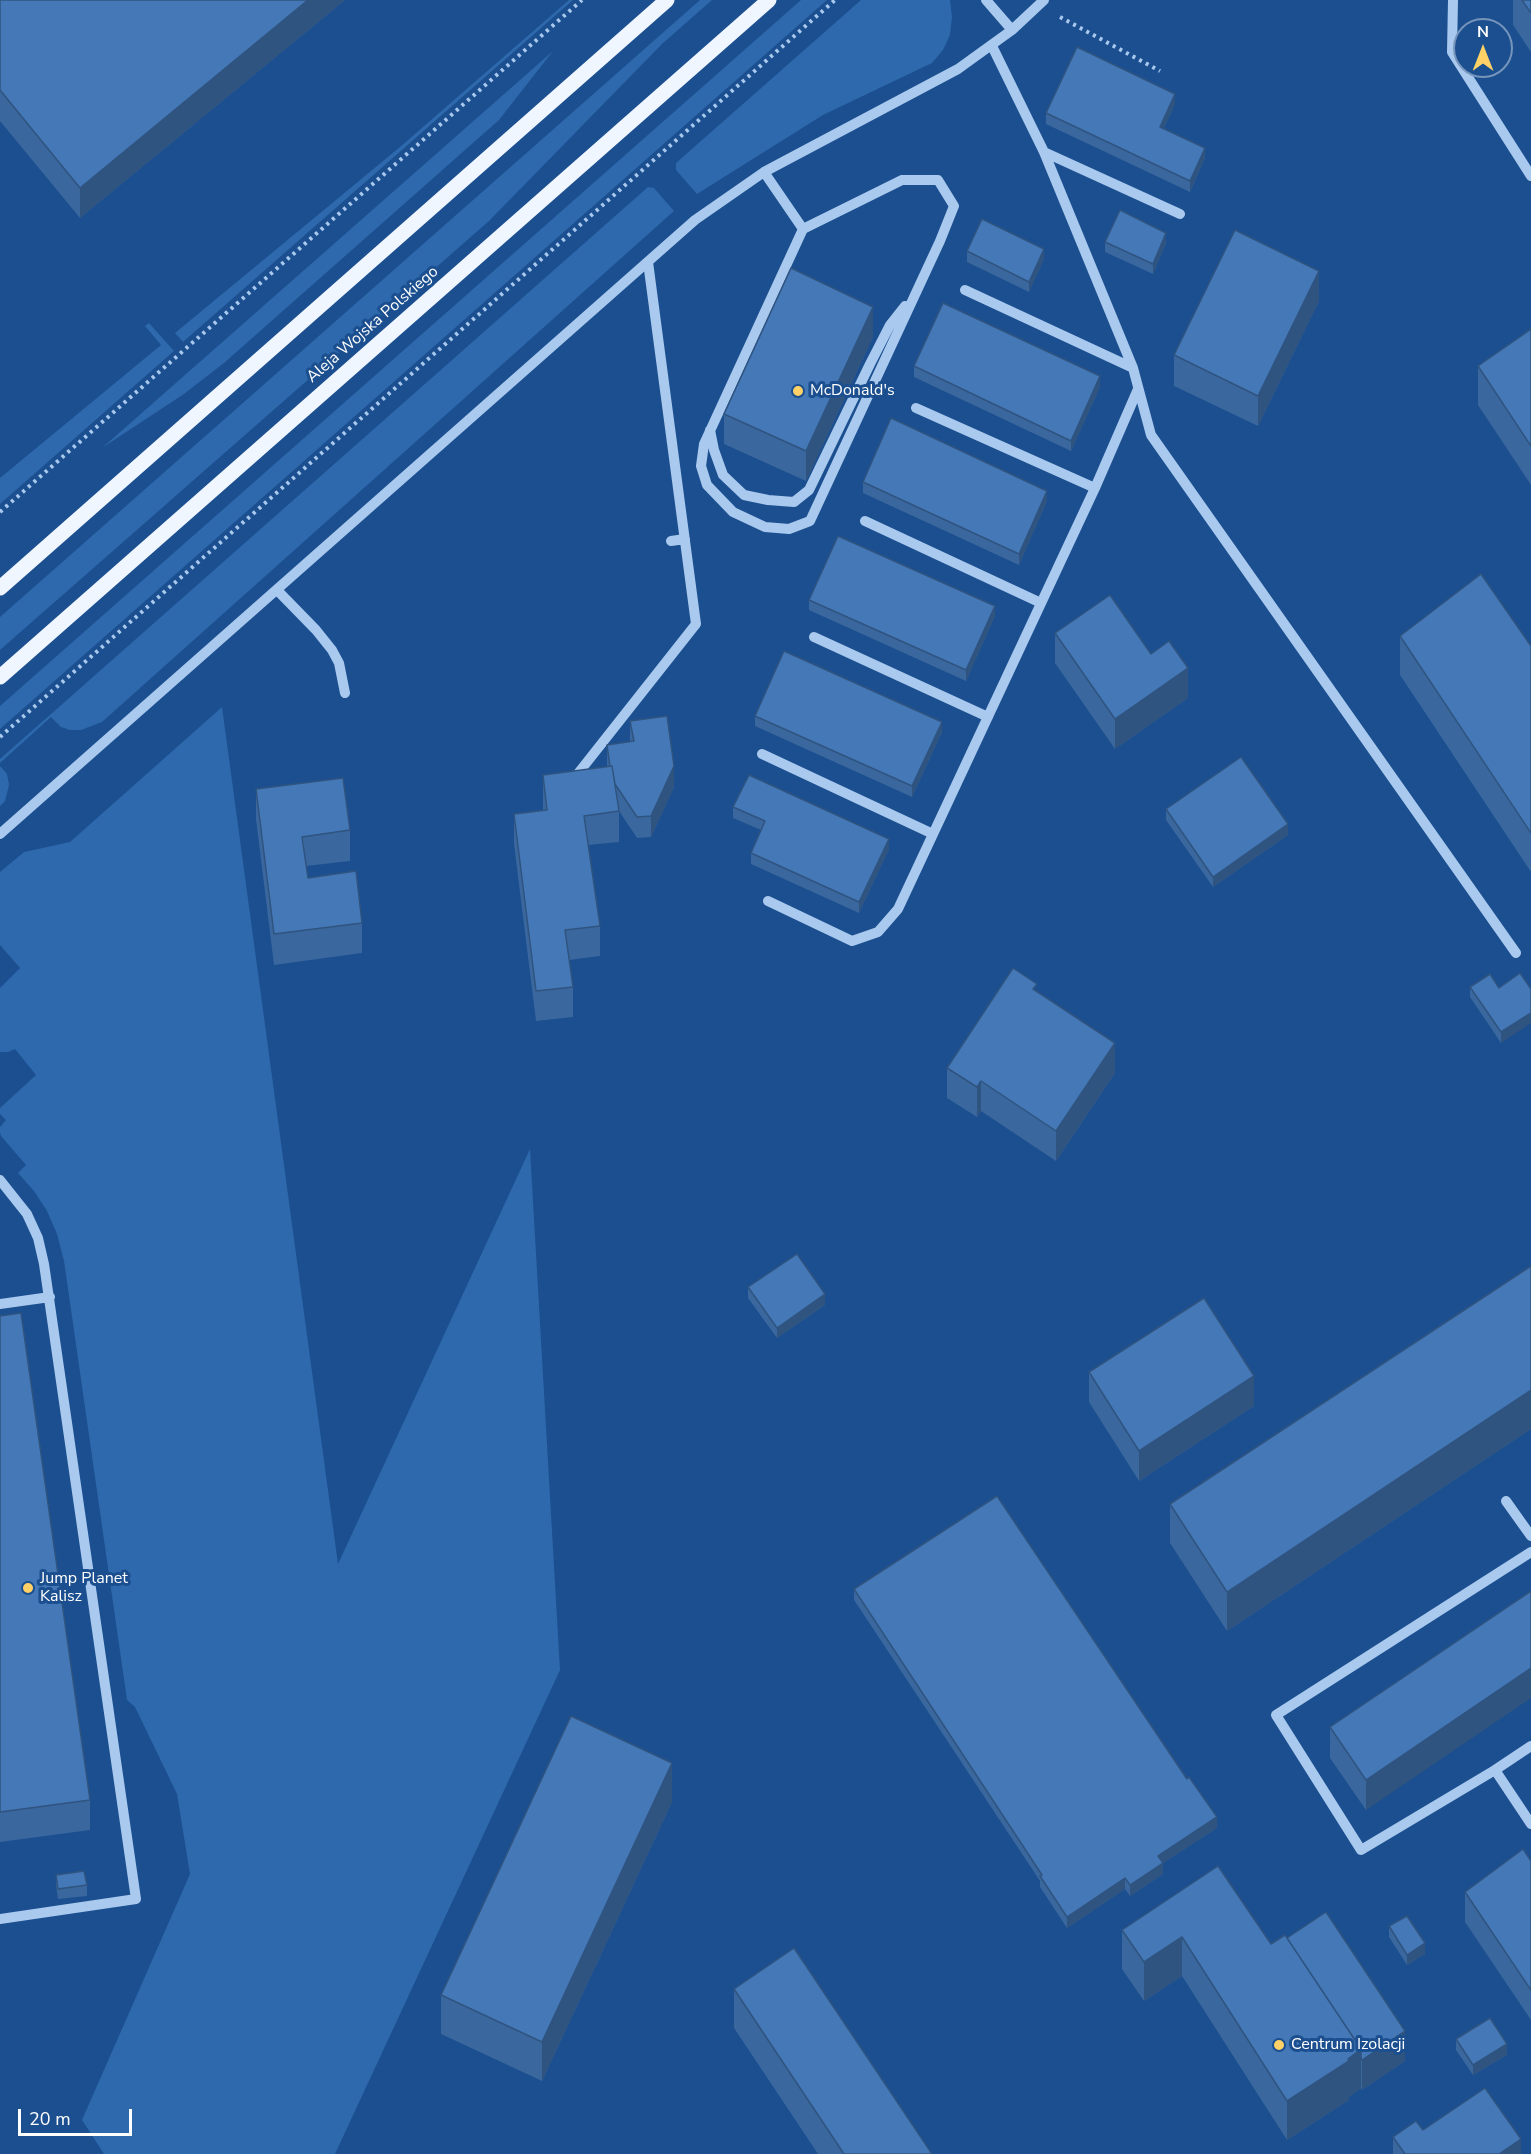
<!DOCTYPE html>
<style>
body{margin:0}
#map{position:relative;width:1531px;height:2154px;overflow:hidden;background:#1b4f8f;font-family:"Nunito Sans",sans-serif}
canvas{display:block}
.north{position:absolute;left:1453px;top:18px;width:60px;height:60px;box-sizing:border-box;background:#1b4f8f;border:2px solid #7695bc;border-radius:50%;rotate:0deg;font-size:16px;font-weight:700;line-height:24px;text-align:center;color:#fff}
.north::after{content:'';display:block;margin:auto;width:21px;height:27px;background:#ffd166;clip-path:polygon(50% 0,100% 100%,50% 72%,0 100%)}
.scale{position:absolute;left:18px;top:2109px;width:114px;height:27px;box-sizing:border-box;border:3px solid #fff;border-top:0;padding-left:8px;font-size:18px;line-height:21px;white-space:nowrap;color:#fff;-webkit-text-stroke:4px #1b4f8f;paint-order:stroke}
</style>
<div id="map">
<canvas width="1531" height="2154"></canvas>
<div class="north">N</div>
<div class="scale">20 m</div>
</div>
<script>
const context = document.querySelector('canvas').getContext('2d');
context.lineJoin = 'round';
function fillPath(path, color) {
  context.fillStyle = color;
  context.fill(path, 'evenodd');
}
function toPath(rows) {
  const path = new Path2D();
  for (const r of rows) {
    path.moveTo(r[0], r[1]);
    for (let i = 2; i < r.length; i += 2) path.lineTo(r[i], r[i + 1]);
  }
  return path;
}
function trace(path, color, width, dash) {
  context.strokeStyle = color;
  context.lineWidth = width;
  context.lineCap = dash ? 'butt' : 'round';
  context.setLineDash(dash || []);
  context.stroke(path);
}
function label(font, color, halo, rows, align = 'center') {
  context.font = font + ' "Nunito Sans",sans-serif';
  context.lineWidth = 6;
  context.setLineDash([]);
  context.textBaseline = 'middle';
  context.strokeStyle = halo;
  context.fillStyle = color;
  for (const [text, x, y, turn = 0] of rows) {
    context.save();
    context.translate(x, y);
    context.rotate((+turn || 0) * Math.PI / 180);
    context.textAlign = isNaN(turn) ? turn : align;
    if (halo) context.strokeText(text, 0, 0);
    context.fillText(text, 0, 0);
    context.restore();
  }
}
fillPath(toPath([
 [569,0,573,0,183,342,175,333,400,147],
 [700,0,712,0,662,44,489,221,0,650,0,617],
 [801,0,827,0,0,729,0,706],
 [861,0,950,0,952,17,950,35,943,50,932,63,823,115,697,194,676,170,676,163],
 [553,51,499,120,224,363,184,394,102,448],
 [648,187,654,188,674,211,102,722,81,730,70,730,61,727,51,717,0,763,0,759],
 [149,323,174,351,0,504,0,478,161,345,145,326],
 [222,707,338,1564,530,1149,560,1670,335,2154,104,2154,82,2120,190,1874,177,1794,135,1707,127,1700,64,1261,57,1234,47,1211,34,1191,18,1173,26,1165,1,1136,0,1132,0,1127,6,1120,0,1114,0,1108,36,1075,15,1049,8,1052,0,1052,0,988,20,968,0,945,0,872,24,852,70,842],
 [0,766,7,774,9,785,5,801,0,806]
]), '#2e69ad');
trace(toPath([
 [1060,17,1160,71],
 [0,512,582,0],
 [0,737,835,0]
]), '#a9c9ee', 4, [3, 4.5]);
trace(toPath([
 [986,0,1012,30],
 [1453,0,1452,52,1531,176],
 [992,46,1044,152,1133,368,1151,435,1516,953],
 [1044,152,1180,214],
 [764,172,803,229],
 [902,180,938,180,954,206,940,241,810,521,789,529,765,527,733,512,707,485,701,466,704,444,803,229,902,180],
 [965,290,1133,368],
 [916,408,1095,488],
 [710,430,714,450,723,475,744,495,768,500,794,502,809,490,870,364,890,325,905,306],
 [865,521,1041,603],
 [671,541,685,539],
 [277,590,316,630,332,650,339,663,345,693],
 [814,637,988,717],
 [762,754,933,834],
 [576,776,696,624,648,262],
 [0,834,695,220,764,172,958,69,1012,30,1044,0],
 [768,901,852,941,878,932,898,909,1095,488,1138,389],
 [0,1180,27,1214,38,1238,44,1264,136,1899,0,1919],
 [0,1304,50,1297],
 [1506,1501,1531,1536],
 [1531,1746,1495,1770,1531,1824],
 [1495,1770,1361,1850,1276,1715,1531,1552]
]), '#a9c9ee', 10);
trace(toPath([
 [0,588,667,0],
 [0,677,769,0]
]), '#f0f6ff', 15);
fillPath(toPath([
 [0,0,345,0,80,218,0,121],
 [1513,0,1531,0,1531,52,1513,25],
 [1175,104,1164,128,1205,158,1190,192,1046,124,1046,113],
 [1105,242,1166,243,1153,274,1105,252],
 [967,251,1044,259,1029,292,967,262],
 [1319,301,1258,426,1174,386,1174,355],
 [1531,329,1531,485,1478,405,1478,366],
 [873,337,806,481,724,444,724,414],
 [914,366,1100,387,1071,451,914,377],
 [863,482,1047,501,1019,565,863,493],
 [809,600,995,616,966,681,809,610],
 [1055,633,1151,654,1188,698,1115,749,1055,663],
 [1400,636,1531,646,1531,872,1400,675],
 [755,716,942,732,912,797,755,726],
 [630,721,674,787,651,837,637,838,619,811,619,842,588,845,600,926,600,956,569,960,573,987,573,1017,536,1021,514,844,514,814,543,810,543,775,607,767,607,745,630,741],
 [256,789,350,830,350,861,306,866,308,878,362,923,362,953,274,965,256,819],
 [733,807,889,849,859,913,751,864,751,853,761,830,733,818],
 [1166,809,1288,835,1213,887,1166,820],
 [1470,987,1531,989,1501,1043,1470,997],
 [1037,991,1115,1073,1056,1161,981,1111,977,1117,947,1098,947,1068],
 [1531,1266,1531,1429,1227,1631,1170,1543,1170,1504],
 [748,1287,825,1305,777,1338,748,1298],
 [0,1316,90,1800,90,1830,0,1842],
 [1089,1372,1254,1406,1139,1481,1089,1402],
 [854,1589,1217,1828,1163,1863,1163,1874,1130,1896,1125,1889,1067,1928,1040,1887,1040,1881,854,1600],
 [1531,1591,1366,1810,1330,1758,1330,1727],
 [672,1802,542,2081,441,2034,441,1995],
 [1531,1861,1531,2020,1465,1922,1465,1892],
 [56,1875,87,1885,87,1896,58,1899,56,1885],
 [1389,1926,1425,1954,1407,1965,1389,1937],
 [1122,1930,1271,1944,1287,1938,1405,2061,1362,2090,1361,2088,1349,2097,1349,2100,1287,2140,1182,1976,1144,2001,1122,1969],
 [734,1989,932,2154,818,2154,734,2028],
 [1456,2039,1507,2055,1473,2075,1456,2050],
 [1393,2137,1521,2154,1393,2154]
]), '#3a679d');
fillPath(toPath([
 [308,0,345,0,80,218,80,188],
 [1175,94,1175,104,1160,137,1160,127],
 [1205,148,1205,158,1190,192,1190,181],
 [1166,233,1166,243,1153,274,1153,264],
 [1044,249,1044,259,1029,292,1029,282],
 [1319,271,1319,301,1258,426,1258,396],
 [873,307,873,337,806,481,806,451],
 [1100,376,1100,387,1071,451,1071,441],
 [1047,491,1047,501,1019,565,1019,554],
 [995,606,995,616,966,681,966,670],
 [1188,668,1188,698,1115,749,1115,719],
 [942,722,942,732,912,797,912,786],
 [674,766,674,787,651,837,651,816],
 [1288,824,1288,835,1213,887,1213,877],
 [889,839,889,849,859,913,859,902],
 [1531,1013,1531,1023,1501,1043,1501,1032],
 [1115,1043,1115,1073,1056,1161,1056,1131],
 [981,1081,981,1111,977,1117,977,1087],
 [825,1294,825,1305,777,1338,777,1328],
 [1254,1376,1254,1406,1139,1481,1139,1451],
 [1531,1390,1531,1429,1227,1631,1227,1592],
 [1531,1668,1531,1698,1366,1810,1366,1780],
 [672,1763,672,1802,542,2081,542,2042],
 [1217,1817,1217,1828,1163,1863,1163,1874,1130,1896,1130,1885,1158,1856],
 [1125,1878,1125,1889,1067,1928,1067,1917],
 [1182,1937,1182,1976,1144,2001,1144,1962],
 [1425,1943,1425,1954,1407,1965,1407,1955],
 [1405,2031,1405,2061,1362,2090,1362,2060],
 [1507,2044,1507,2055,1473,2075,1473,2065],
 [1361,2049,1361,2088,1349,2097,1349,2100,1287,2140,1287,2101],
 [1521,2139,1521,2154,1499,2154]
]), '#305480');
const building = toPath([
 [0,0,308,0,80,188,0,90,0,0],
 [1522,0,1531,0,1531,13,1522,0],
 [1077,47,1175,94,1160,127,1205,148,1190,181,1046,113,1077,47],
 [1120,210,1166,233,1153,264,1105,242,1120,210],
 [982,219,1044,249,1029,282,967,251,982,219],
 [1235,230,1319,271,1258,396,1174,355,1235,230],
 [791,268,873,307,806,451,724,414,791,268],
 [943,303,1100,376,1071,441,914,366,943,303],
 [1531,329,1531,446,1478,366,1531,329],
 [891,418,1047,491,1019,554,863,482,891,418],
 [838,536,995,606,966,670,809,600,838,536],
 [1481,574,1531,646,1531,833,1400,636,1481,574],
 [1110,595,1151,654,1169,641,1188,668,1115,719,1055,633,1110,595],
 [784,651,942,722,912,786,755,716,784,651],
 [667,716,674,766,651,816,637,817,615,784,612,766,610,766,607,745,634,741,630,721,667,716],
 [1241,757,1288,824,1213,877,1166,809,1241,757],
 [612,766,619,811,584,816,600,926,565,930,573,987,536,991,514,814,547,810,543,775,612,766],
 [749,775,889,839,859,902,751,853,765,821,733,807,749,775],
 [343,778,350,830,302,837,308,878,356,871,362,923,274,934,256,789,343,778],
 [1013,968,1037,984,1033,989,1115,1043,1056,1131,981,1081,977,1087,947,1068,1013,968],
 [1520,973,1531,989,1531,1013,1501,1032,1470,987,1490,974,1499,988,1520,973],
 [797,1254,825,1294,777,1328,748,1287,797,1254],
 [1531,1266,1531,1390,1227,1592,1170,1504,1531,1266],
 [1204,1298,1254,1376,1139,1451,1089,1372,1204,1298],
 [21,1313,90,1800,0,1812,0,1316,21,1313],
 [997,1496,1187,1779,1189,1777,1217,1817,1158,1856,1163,1863,1130,1885,1125,1878,1067,1917,1040,1876,1042,1875,854,1589,997,1496],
 [1531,1591,1531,1668,1366,1780,1330,1727,1531,1591],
 [571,1716,672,1763,542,2042,441,1995,571,1716],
 [1523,1849,1531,1861,1531,1990,1465,1892,1523,1849],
 [1218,1866,1271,1944,1285,1935,1361,2049,1348,2059,1349,2061,1287,2101,1182,1937,1144,1962,1122,1930,1218,1866],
 [84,1871,87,1885,58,1889,56,1875,84,1871],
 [1326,1912,1405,2031,1362,2060,1361,2058,1361,2049,1287,1938,1326,1912],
 [1407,1916,1425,1943,1407,1955,1389,1926,1407,1916],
 [794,1948,932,2154,844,2154,734,1989,794,1948],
 [1490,2018,1507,2044,1473,2065,1456,2039,1490,2018],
 [1485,2088,1521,2139,1499,2154,1405,2154,1393,2137,1416,2121,1423,2130,1485,2088]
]);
fillPath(building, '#4478b7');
trace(building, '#305480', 1.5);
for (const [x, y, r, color] of [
 [798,391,6,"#ffd166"],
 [28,1588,6,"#ffd166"],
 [1279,2045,6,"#ffd166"]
]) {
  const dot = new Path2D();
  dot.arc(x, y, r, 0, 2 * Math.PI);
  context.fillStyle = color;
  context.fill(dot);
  trace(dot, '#1b4f8f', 2);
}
label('16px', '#fff', '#1b4f8f', [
 ["Aleja Wojska Polskiego",373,325,-41]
]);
label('16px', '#fff', '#1b4f8f', [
 ["McDonald's",810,391],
 ["Jump Planet",40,1579],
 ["Kalisz",40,1597],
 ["Centrum Izolacji",1291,2045]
], 'left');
</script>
